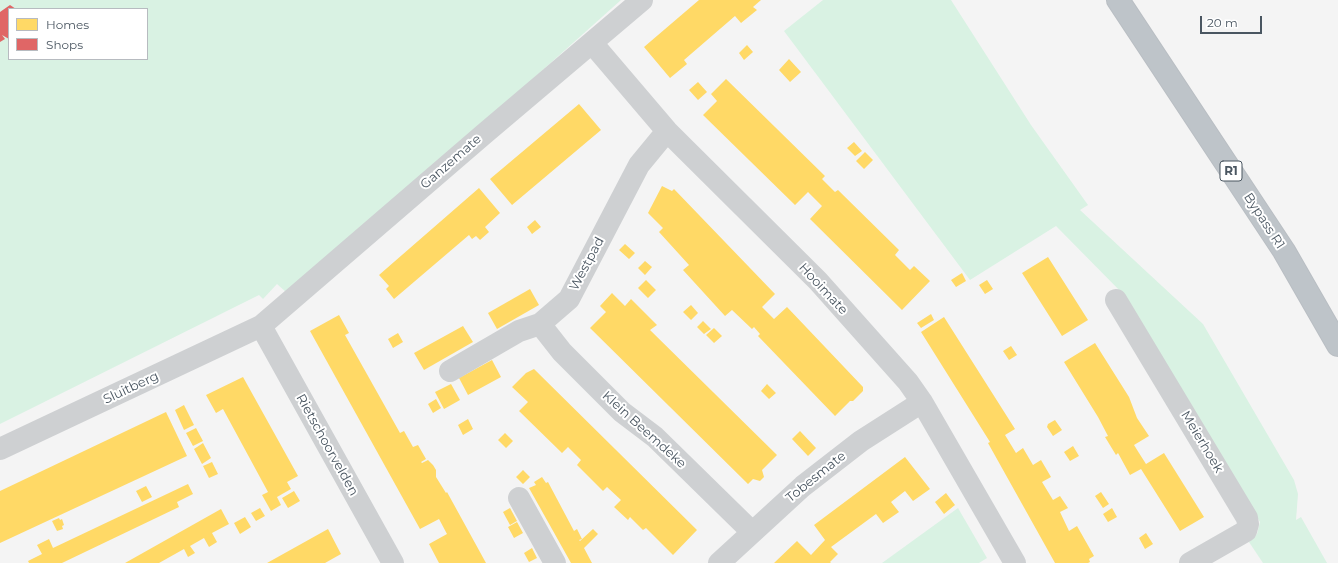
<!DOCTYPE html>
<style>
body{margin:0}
#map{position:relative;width:1338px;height:563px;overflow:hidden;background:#f4f4f4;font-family:Montserrat,sans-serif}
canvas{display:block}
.legend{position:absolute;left:8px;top:8px;width:140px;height:52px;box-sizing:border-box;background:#fff;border:1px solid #b7bbc0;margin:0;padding:5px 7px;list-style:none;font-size:12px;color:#4a5661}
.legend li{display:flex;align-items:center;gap:8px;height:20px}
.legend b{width:20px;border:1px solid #b7bbc0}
.scale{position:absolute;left:1200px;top:16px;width:62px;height:18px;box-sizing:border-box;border:2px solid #4a5661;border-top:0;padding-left:5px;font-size:12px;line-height:14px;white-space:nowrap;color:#4a5661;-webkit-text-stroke:3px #fff;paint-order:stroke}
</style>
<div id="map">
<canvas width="1338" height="563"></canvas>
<ul class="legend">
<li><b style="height:11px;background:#ffd966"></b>Homes</li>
<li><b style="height:11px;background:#e06666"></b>Shops</li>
</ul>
<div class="scale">20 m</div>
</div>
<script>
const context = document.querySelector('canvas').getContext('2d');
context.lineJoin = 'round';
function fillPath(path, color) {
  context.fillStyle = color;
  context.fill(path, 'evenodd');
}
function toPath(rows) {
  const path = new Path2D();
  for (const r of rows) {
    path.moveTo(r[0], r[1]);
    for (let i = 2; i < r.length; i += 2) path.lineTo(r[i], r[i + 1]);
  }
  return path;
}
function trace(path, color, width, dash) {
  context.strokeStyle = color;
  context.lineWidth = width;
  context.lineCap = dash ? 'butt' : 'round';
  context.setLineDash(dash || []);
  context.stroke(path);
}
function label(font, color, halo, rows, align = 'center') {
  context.font = font + ' Montserrat,sans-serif';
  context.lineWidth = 4;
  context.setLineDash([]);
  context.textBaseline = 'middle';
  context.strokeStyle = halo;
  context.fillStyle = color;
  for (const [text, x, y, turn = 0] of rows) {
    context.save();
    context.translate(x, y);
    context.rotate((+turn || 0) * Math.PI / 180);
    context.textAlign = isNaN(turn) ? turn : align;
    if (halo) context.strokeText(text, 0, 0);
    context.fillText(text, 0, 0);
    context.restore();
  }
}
fillPath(toPath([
 [0,0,621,0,479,127,286,292,277,284,263,299,259,295,0,424],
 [9,9,147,9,147,59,9,59],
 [823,0,951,0,1031,125,1088,205,1080,210,1203,324,1294,480,1298,494,1296,520,1301,517,1327,563,1263,563,1249,542,1257,534,1260,522,1124,295,1056,226,970,280,784,31],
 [958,508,987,558,979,563,882,563]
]), '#d9f2e3');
fillPath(toPath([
 [699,0,761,0,753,7,757,10,741,23,735,16,684,60,687,64,670,78,644,47],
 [747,45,753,52,744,60,739,53],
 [789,59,801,72,790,82,779,70],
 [726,79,825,176,822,179,835,192,838,190,899,250,895,255,910,270,914,266,930,281,902,310,810,219,822,206,808,192,795,205,703,115,717,101,711,94],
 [698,82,707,92,698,100,689,90],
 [579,104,601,130,512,205,490,179],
 [854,142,862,151,855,156,847,148],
 [865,152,873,160,864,169,856,161],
 [662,186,672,191,674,189,775,294,762,307,774,319,787,307,863,387,863,391,853,401,850,401,835,416,758,336,760,334,754,327,752,329,732,310,725,316,683,270,689,265,659,232,663,228,648,213],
 [479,188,500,213,485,227,489,232,480,240,476,236,472,239,469,235,394,299,386,289,389,286,379,275],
 [535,220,541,227,532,234,527,227],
 [625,244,635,253,629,259,619,250],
 [1048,257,1088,320,1062,336,1022,273],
 [645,261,652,267,645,275,638,268],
 [962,273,966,281,956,287,951,280],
 [646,280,656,290,648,298,638,288],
 [987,280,993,289,985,294,979,285],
 [530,289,539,305,497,329,488,313],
 [612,293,625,306,631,299,657,325,650,330,777,455,762,470,764,477,760,481,753,479,748,484,590,328,606,312,600,306],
 [691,305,698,313,691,320,683,312],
 [931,314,934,320,921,328,917,323],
 [339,315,349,333,345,335,400,433,404,431,413,447,418,445,426,459,421,462,422,463,428,460,433,465,436,470,436,477,446,493,447,492,486,563,439,563,429,544,447,534,439,519,420,529,310,331],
 [944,317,1015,429,1005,435,1016,453,1023,448,1033,465,1041,460,1051,477,1042,482,1053,500,1060,496,1068,508,1060,512,1069,531,1077,526,1094,556,1089,559,1090,562,1088,563,1055,563,988,443,990,442,921,332],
 [703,321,711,329,704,334,697,327],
 [463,326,473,342,424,370,414,353],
 [714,328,722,336,714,343,706,335],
 [398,333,403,342,393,348,388,339],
 [1095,343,1129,397,1137,418,1149,436,1134,445,1139,453,1146,464,1164,453,1204,517,1180,531,1141,469,1130,475,1118,453,1116,455,1105,437,1108,436,1098,417,1064,362],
 [1011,346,1017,355,1009,360,1003,351],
 [492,360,501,377,468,395,459,378],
 [534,369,697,530,673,555,646,528,643,530,630,517,628,520,614,507,621,500,607,487,603,491,577,465,581,460,568,447,562,453,519,411,528,402,512,387,526,373],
 [243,377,298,476,287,482,291,489,277,497,281,505,271,511,262,495,268,492,223,409,216,413,206,395],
 [451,384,460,400,444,409,435,392],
 [767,384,776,393,769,399,761,391],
 [436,399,441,408,433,413,428,404],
 [184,405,194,425,184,430,175,410],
 [166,412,187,456,0,543,0,491],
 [468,419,473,429,463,435,458,425],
 [1055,420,1062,430,1053,436,1047,427,1048,424],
 [196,428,203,441,193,446,186,433],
 [800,431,816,448,808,456,792,439],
 [505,433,513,441,506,448,498,440],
 [203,443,211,458,202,464,194,449],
 [1073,446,1079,456,1070,461,1064,452],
 [905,457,930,489,913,501,905,491,891,502,899,512,883,523,876,514,831,547,838,554,830,562,831,563,774,563,797,541,811,555,825,540,814,525],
 [212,462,218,474,209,478,203,466],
 [523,470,530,477,523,484,516,477],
 [542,477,546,483,548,482,574,531,577,529,582,539,579,540,580,541,593,529,598,534,584,548,592,563,571,563,529,488,536,485,534,482],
 [188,484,193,494,177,502,179,507,62,563,29,563,28,561,42,554,37,545,49,539,53,548],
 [146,486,152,497,142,502,136,491],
 [294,491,300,501,288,508,282,498],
 [1101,492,1109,504,1103,508,1095,496],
 [946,493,955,505,944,514,935,502],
 [260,508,265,516,256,521,251,513],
 [510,508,517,521,510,525,503,512],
 [1112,508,1117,517,1108,522,1103,514],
 [221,509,229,524,212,533,217,542,209,547,204,538,190,546,195,553,188,557,184,549,159,563,125,563],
 [245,517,251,527,240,534,234,523],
 [59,518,60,520,62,519,64,525,62,526,63,529,57,531,52,521],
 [517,522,523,533,514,538,508,527],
 [328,529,341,554,325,563,267,563],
 [1146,533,1153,544,1145,549,1139,538],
 [532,548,537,558,529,562,524,553]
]), '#ffd966');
fillPath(toPath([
 [10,5,16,9,9,9,9,39,2,35,5,39,0,42,0,12]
]), '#e06666');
const highway = toPath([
 [1118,0,1284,251,1338,345]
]);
trace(highway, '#b9bec3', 24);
trace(toPath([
 [592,43,667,131,818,281,908,382,922,402,1015,563],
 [1116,300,1247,518,1248,524,1246,531,1190,563],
 [540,324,562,352,622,412,655,437,752,532],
 [261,326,393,563],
 [450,371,519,331,540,324,569,299,639,165,667,131],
 [0,449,261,326,484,134,642,0],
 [519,498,555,563],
 [719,563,803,486,861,441,922,402]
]), '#ced0d2', 22);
trace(highway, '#bec4c9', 22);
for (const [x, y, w] of [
 [1231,171,22]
]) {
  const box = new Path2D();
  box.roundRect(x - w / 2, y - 10, w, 20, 3);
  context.fillStyle = '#fff';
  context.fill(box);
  trace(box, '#4a5661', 1);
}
label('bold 12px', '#4a5661', null, [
 ["R1",1231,171]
]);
label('13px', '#4a5661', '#fff', [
 ["Ganzemate",451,162,-41],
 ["Bypass R1",1264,221,57],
 ["Westpad",587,264,-62],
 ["Hooimate",823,289,47],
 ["Sluitberg",131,388,-25],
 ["Klein Beemdeke",644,430,42],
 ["Meierhoek",1202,442,59],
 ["Rietschoorvelden",327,445,61],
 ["Tobesmate",816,477,-39]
]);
</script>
